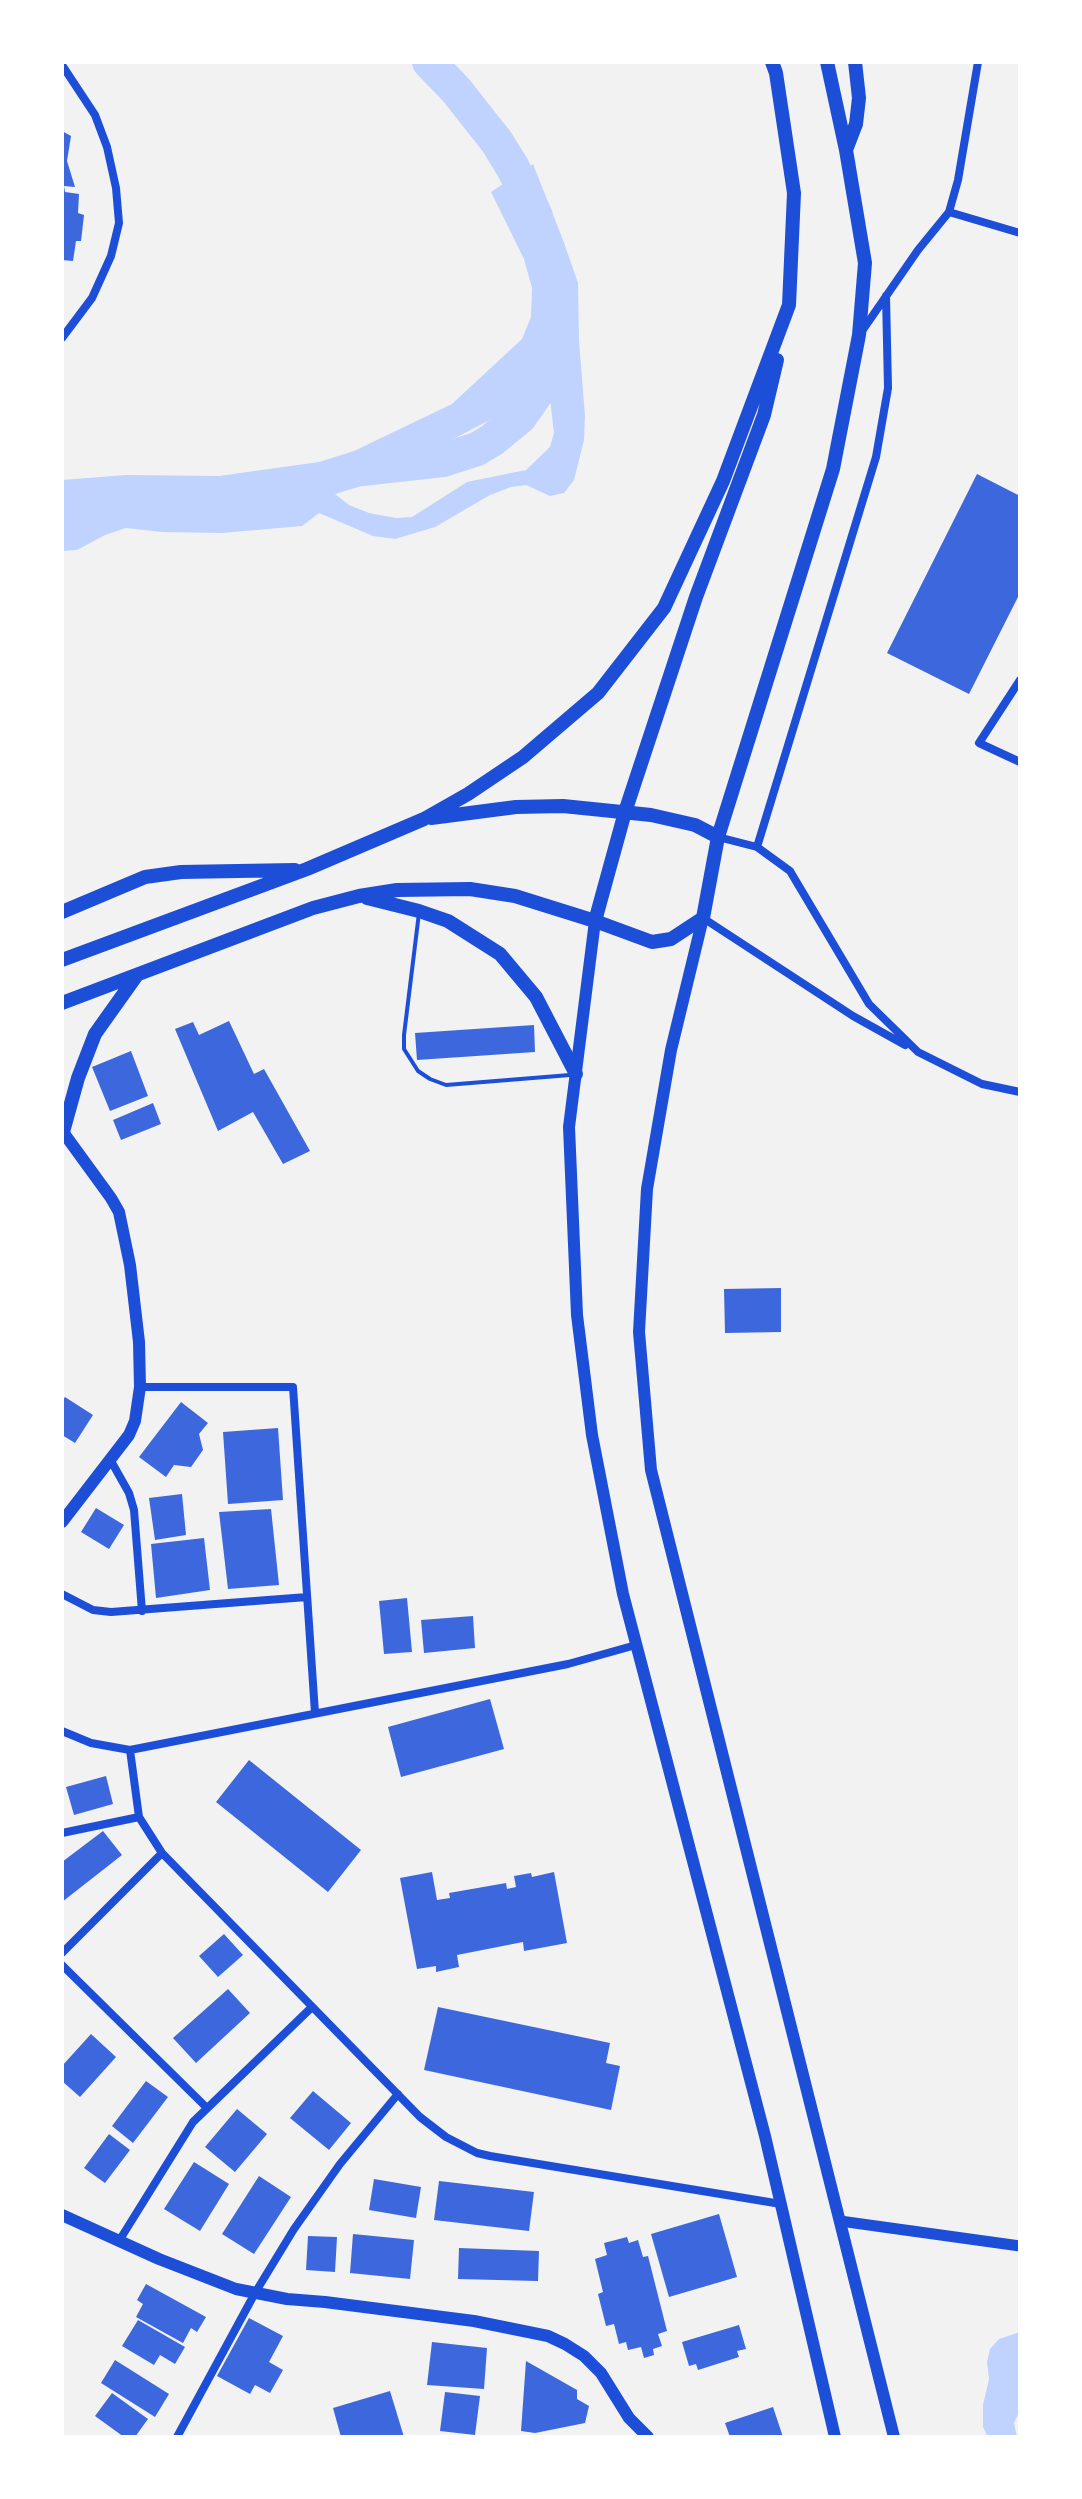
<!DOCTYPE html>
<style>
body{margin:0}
#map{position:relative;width:1082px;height:2499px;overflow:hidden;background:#f2f2f2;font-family:"PT Sans Narrow",sans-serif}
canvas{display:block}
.frame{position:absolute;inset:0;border:64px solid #fff;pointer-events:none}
</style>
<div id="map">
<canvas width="1082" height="2499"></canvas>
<div class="frame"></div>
</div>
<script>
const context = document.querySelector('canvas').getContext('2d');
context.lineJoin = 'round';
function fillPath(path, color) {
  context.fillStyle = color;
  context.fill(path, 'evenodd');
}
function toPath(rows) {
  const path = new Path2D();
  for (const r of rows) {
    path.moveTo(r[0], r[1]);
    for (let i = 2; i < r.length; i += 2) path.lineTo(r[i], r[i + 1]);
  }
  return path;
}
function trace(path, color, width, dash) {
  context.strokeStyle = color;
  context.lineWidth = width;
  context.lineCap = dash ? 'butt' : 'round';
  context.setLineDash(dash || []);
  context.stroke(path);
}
fillPath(toPath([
 [533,164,563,240,578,283,579,341,585,416,584,440,574,480,564,493,550,496,526,485,511,487,490,495,435,527,395,539,373,536,319,513,302,526,222,533,162,532,126,528,105,535,77,550,62,551,62,480,126,475,219,476,319,462,354,451,452,404,522,339,531,317,532,288,524,259,491,192],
 [540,399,550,399,554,433,550,447,526,470,467,482,412,517,396,518,369,513,349,505,335,494,365,485,505,412],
 [1020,2332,1020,2410,1014,2423,1017,2437,988,2437,983,2427,983,2405,989,2379,987,2362,990,2349,999,2339]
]), '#bfd3fe');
trace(toPath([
 [429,62,456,90,497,142,513,168,536,216],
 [362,469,443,460,477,449,492,440,520,417,541,387,551,361]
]), '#bfd3fe', 34);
fillPath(toPath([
 [62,131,71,136,67,161,75,187,64,186,65,192,79,194,78,213,84,215,81,241,76,241,73,261,62,260],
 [977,474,1020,496,1020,593,969,694,887,653],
 [229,1021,254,1074,264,1069,310,1151,283,1164,253,1112,218,1131,175,1029,193,1022,199,1035],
 [534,1025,535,1052,417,1060,415,1033],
 [131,1051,148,1096,110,1111,92,1067],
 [153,1103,161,1124,121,1140,113,1120],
 [781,1288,781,1332,725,1333,724,1289],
 [65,1397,93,1415,75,1443,62,1435,62,1401],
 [181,1402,208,1423,199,1434,203,1450,191,1467,174,1465,166,1477,139,1457],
 [278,1428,283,1500,228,1504,223,1432],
 [182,1494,186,1535,155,1540,149,1498],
 [96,1508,124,1525,109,1549,81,1532],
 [271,1509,279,1585,228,1589,219,1512],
 [204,1538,210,1590,156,1598,151,1544],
 [407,1598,412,1652,384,1654,379,1601],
 [473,1616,475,1648,424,1653,421,1620],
 [490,1699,504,1749,401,1777,388,1727],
 [249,1760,361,1850,328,1892,216,1802],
 [106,1776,113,1804,74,1815,66,1787],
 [103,1831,122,1855,62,1902,62,1862],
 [432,1872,437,1900,450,1898,449,1893,506,1883,507,1889,516,1887,514,1876,531,1873,532,1877,554,1872,567,1943,524,1951,523,1942,457,1955,459,1967,436,1972,436,1966,417,1969,400,1878],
 [224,1934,243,1955,218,1977,199,1956],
 [228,1989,250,2013,196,2063,173,2038],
 [438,2007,610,2043,606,2063,620,2066,611,2110,424,2070],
 [91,2034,116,2057,80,2097,62,2081,62,2066],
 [146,2081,168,2097,133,2143,112,2126],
 [313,2091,351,2123,329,2150,290,2118],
 [237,2109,267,2134,235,2172,205,2147],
 [109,2134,130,2150,105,2183,84,2168],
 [194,2162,229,2184,200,2231,164,2209],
 [259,2176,291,2197,254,2254,222,2234],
 [374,2179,421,2187,416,2218,369,2210],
 [439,2181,534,2192,529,2231,434,2220],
 [719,2214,737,2277,669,2297,651,2234],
 [353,2234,414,2240,410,2279,350,2273],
 [308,2236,337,2237,335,2272,306,2270],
 [627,2237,629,2243,638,2240,643,2257,648,2256,667,2331,658,2334,662,2346,653,2349,654,2355,644,2358,641,2347,628,2350,626,2342,619,2344,614,2324,606,2326,598,2294,603,2292,595,2259,607,2255,604,2243],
 [459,2248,539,2251,538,2281,458,2279],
 [146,2284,206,2317,197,2332,191,2328,183,2343,136,2317,143,2304,137,2300],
 [249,2318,283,2336,269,2362,283,2370,270,2393,255,2385,250,2394,217,2376],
 [138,2320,185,2347,175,2364,160,2355,154,2365,122,2346],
 [739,2325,746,2349,737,2351,739,2357,698,2370,696,2364,689,2366,682,2342],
 [432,2342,487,2348,484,2389,427,2385],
 [115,2360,169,2394,155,2417,101,2383],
 [526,2361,577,2390,577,2399,589,2406,585,2423,535,2433,521,2431],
 [390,2391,404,2437,341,2437,333,2408],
 [445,2392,480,2396,475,2435,440,2431],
 [112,2393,148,2419,135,2437,124,2437,95,2416],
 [773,2407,783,2437,730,2437,725,2423]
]), '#3d67dc');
trace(toPath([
 [419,913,404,1035,404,1049,418,1071,430,1079,446,1085,570,1075]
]), '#1d4ed8', 4);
trace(toPath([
 [62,65,95,115,107,147,116,188,119,223,111,256,92,298,62,338],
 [949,212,1020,233],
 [862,331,918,250,949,212,958,180,978,62],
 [1020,680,979,743,1020,762],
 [718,837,757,847,790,871,869,1004,918,1052,982,1084,1020,1092],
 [757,847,876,457,888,388,886,296],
 [703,918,853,1016,905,1045],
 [140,1387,293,1387,315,1713],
 [111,1461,129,1493,134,1510,142,1611],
 [62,1594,93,1610,111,1612,307,1597],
 [62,1731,91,1743,130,1750,568,1664,636,1645],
 [130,1750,139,1817,162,1853,420,2117,446,2137,477,2153,490,2156,781,2204],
 [62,1833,139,1817],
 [62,1953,162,1853],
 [62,1965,206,2107],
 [119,2241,193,2122,312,2007],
 [177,2437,255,2293,294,2229,340,2164,398,2094]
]), '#1d4ed8', 8);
trace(toPath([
 [840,2221,1020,2246]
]), '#1d4ed8', 11);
trace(toPath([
 [703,918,671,1050,647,1189,639,1332,651,1470,894,2437],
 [595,921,569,1127,577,1315,592,1435,623,1594,765,2136,835,2437],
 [62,1522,129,1435,135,1421,140,1387,139,1342,130,1265,119,1212,111,1198,63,1132],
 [62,2215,159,2259,236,2289,287,2299,325,2302,474,2321,548,2336,565,2344,584,2356,601,2373,629,2418,648,2437]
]), '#1d4ed8', 12);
trace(toPath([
 [846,150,856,124,859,98,855,62],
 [431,818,516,807,563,806,651,815,695,825,718,837],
 [367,898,419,911,448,921,500,954,536,997,576,1074],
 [62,912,145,877,181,872,295,870],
 [595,921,625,812,696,597,764,415,777,360],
 [62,960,307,869,424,819,468,794,523,757,598,693,664,608,723,481,789,305,794,193,776,73,772,62],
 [62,1003,313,908,359,896,397,890,470,889,515,896,595,921,652,942,671,939,703,918,718,837,833,469,859,335,865,263,846,150,827,62],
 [63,1132,78,1078,95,1034,137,975]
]), '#1d4ed8', 14);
</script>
